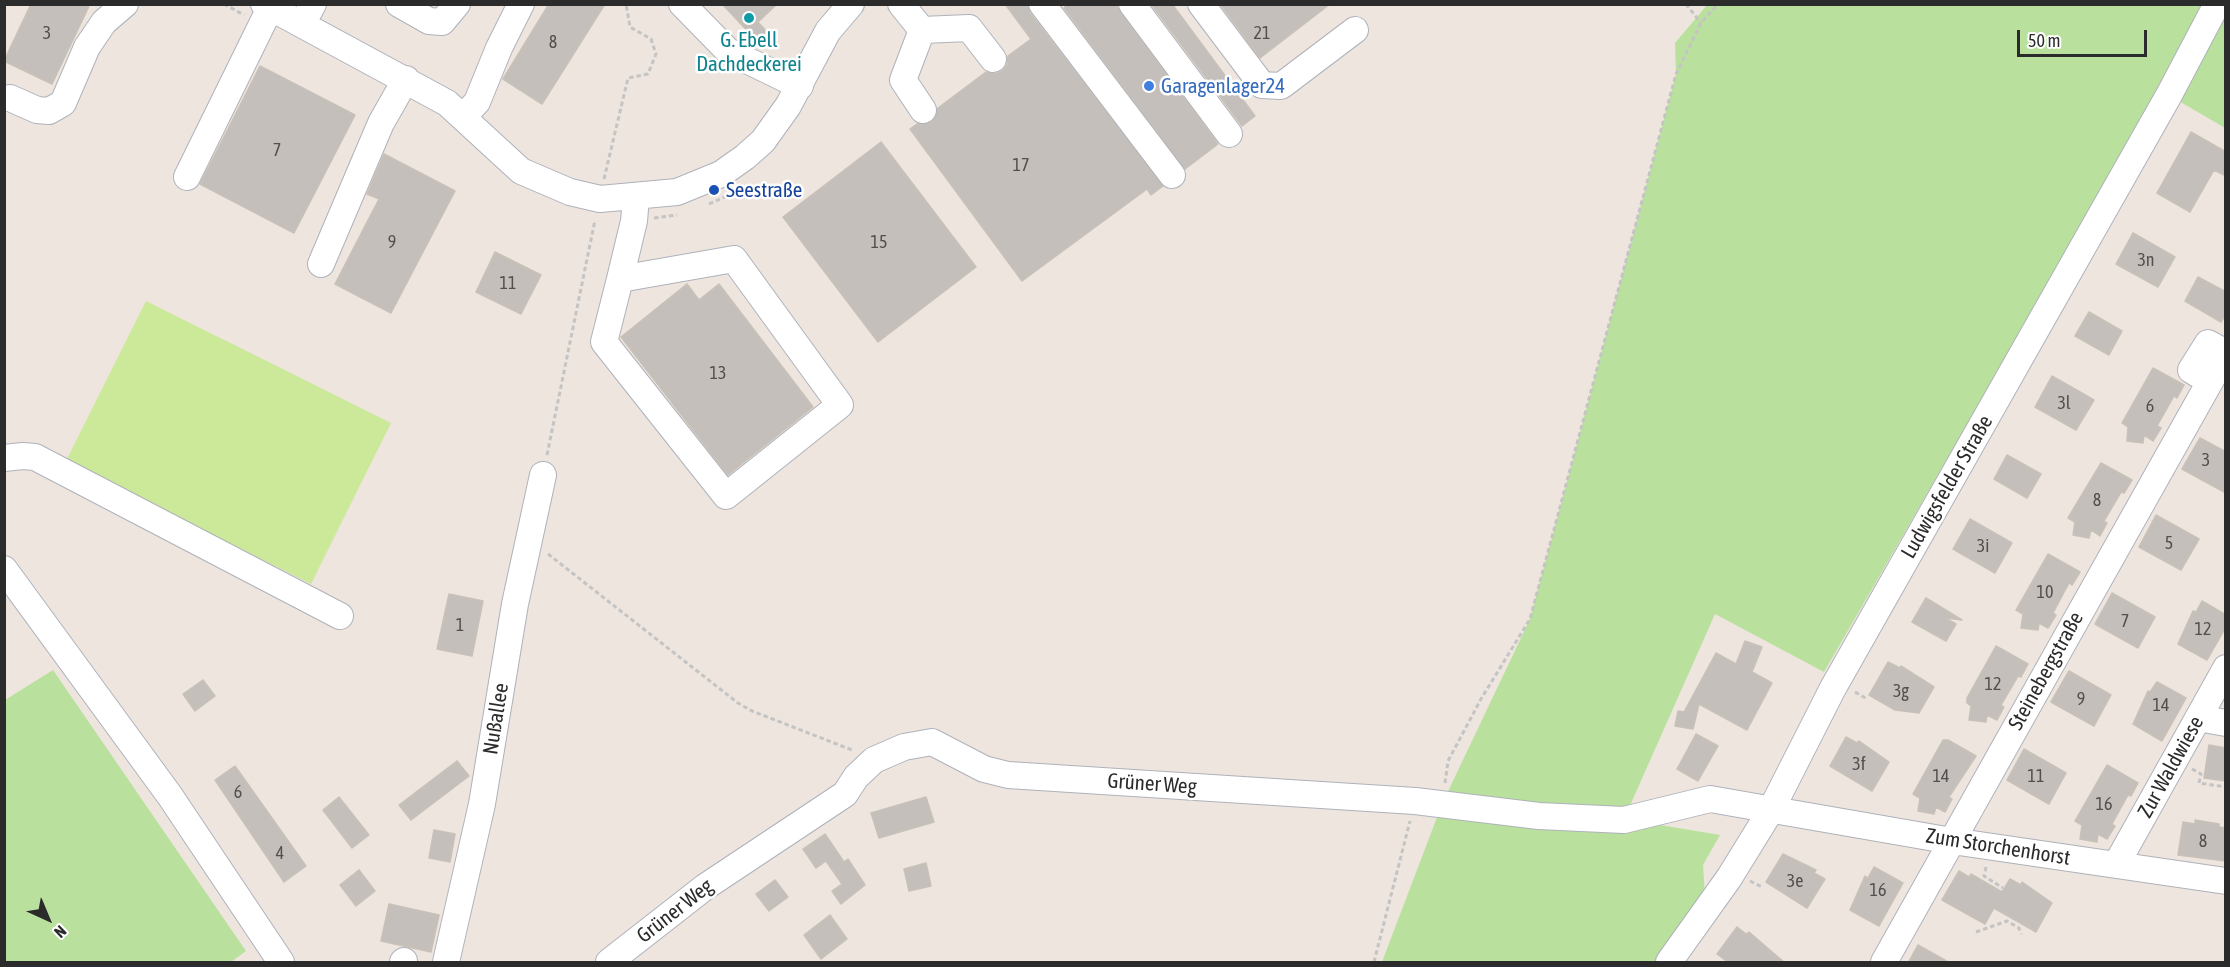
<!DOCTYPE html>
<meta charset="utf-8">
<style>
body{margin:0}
#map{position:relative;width:2230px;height:967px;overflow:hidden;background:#ede5de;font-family:"Asap Condensed",sans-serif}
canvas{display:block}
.frame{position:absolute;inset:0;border:6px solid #2b2b2b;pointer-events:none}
.north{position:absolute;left:18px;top:889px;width:60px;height:60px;-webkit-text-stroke:4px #fff;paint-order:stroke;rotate:136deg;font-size:16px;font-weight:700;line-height:24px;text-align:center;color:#2b2b2b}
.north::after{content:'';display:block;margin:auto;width:21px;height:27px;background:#2b2b2b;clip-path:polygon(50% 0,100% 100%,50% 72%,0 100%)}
.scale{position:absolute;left:2017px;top:30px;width:130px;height:27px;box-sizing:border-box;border:3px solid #2b2b2b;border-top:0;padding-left:8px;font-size:18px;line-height:21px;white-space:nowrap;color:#2b2b2b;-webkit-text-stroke:4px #fff;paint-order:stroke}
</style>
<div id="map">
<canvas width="2230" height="967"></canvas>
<div class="frame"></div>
<div class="north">N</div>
<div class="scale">50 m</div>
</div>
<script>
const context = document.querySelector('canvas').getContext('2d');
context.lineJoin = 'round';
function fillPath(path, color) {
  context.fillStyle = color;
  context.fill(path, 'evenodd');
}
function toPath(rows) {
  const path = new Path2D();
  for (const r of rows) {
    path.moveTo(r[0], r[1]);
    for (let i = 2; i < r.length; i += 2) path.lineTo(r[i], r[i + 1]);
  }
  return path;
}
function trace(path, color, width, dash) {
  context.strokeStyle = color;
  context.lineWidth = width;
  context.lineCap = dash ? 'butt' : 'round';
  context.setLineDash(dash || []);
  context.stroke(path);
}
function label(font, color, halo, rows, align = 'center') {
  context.font = font + ' "Asap Condensed",sans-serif';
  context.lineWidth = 5;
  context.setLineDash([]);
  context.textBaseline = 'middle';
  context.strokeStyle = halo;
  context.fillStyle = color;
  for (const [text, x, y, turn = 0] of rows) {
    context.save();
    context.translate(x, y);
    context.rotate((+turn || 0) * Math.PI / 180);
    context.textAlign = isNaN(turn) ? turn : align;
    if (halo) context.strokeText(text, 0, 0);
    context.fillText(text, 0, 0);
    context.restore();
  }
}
fillPath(toPath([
 [1707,5,2225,5,2225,128,2160,90,1824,672,1715,614,1624,819,1720,835,1703,865,1705,896,1660,962,1382,962,1442,804,1530,619,1676,74,1675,43],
 [53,670,246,951,231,962,5,962,5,700]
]), '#b9e19d');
fillPath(toPath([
 [146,301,391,423,311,584,66,461]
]), '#cce899');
const building = toPath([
 [31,4,90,4,52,84,4,61,31,4],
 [549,4,605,4,542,104,503,79,549,4],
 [722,4,777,4,758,22,767,32,757,41,722,4],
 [1005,4,1027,4,1030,13,1163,186,1151,195,1147,189,1022,281,910,129,917,124,932,122,938,108,986,72,994,74,1002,71,1007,65,1008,56,1031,39,1005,4],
 [1068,4,1115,4,1218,144,1185,169,1064,8,1068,4],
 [1151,4,1172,4,1255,116,1242,126,1151,4],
 [1220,4,1330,4,1260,58,1220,4],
 [260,66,355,115,294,233,200,184,260,66],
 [2191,132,2226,152,2226,176,2214,170,2190,212,2157,193,2191,132],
 [881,142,976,267,878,342,783,217,881,142],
 [384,154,455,191,391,313,335,284,379,199,367,194,384,154],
 [2133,233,2175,257,2158,287,2116,264,2133,233],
 [495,252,541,275,521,314,476,292,495,252],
 [2198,277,2226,292,2226,314,2221,322,2185,301,2198,277],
 [687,284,699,300,719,284,813,407,728,475,621,337,687,284],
 [2089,312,2122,331,2109,355,2075,336,2089,312],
 [2153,368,2184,385,2177,398,2174,396,2157,426,2161,428,2153,441,2144,435,2143,443,2127,441,2128,427,2122,423,2153,368],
 [2052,376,2094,400,2076,430,2035,407,2052,376],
 [2200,438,2226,452,2226,493,2182,469,2200,438],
 [2007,455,2041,474,2027,498,1994,479,2007,455],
 [2101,463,2132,480,2124,493,2121,492,2104,521,2107,523,2100,536,2091,530,2089,538,2073,535,2075,522,2068,518,2101,463],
 [2156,515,2199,539,2181,570,2139,547,2156,515],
 [1970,519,2012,543,1995,573,1953,549,1970,519],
 [2048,554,2080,572,2072,585,2069,583,2053,613,2056,615,2048,628,2039,623,2038,630,2021,628,2023,614,2016,610,2048,554],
 [2112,593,2155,617,2138,648,2095,624,2112,593],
 [449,594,483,601,472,656,437,649,449,594],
 [1926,598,1962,620,1945,618,1956,624,1946,641,1912,622,1926,598],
 [2202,601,2226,615,2226,627,2207,660,2178,644,2193,611,2196,612,2202,601],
 [1745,641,1762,647,1752,672,1772,683,1747,730,1699,704,1693,729,1675,726,1678,711,1684,712,1716,653,1736,664,1745,641],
 [1996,646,2028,664,2021,677,2018,676,2001,705,2004,707,1997,720,1987,715,1986,722,1969,720,1971,706,1967,703,1967,698,1996,646],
 [1888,662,1900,668,1901,666,1934,687,1919,713,1895,710,1869,695,1888,662],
 [2069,671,2111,695,2094,726,2051,702,2069,671],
 [203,680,215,696,195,711,183,694,203,680],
 [2157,682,2186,698,2162,741,2133,724,2148,691,2150,692,2157,682],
 [1696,734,1718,746,1698,781,1677,769,1696,734],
 [1846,737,1857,743,1859,741,1889,762,1872,791,1830,766,1846,737],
 [1943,740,1948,740,1976,756,1949,797,1952,799,1945,812,1936,807,1934,814,1918,811,1920,798,1913,794,1943,740],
 [2209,745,2226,748,2226,781,2204,778,2209,745],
 [2024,749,2066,773,2049,804,2007,780,2024,749],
 [457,761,469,776,411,820,399,805,457,761],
 [2107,765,2138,783,2131,796,2128,795,2112,824,2115,826,2107,839,2098,834,2097,842,2080,839,2082,825,2075,821,2107,765],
 [235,766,306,866,284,882,215,780,235,766],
 [339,797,369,835,352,848,323,810,339,797],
 [926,797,934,822,879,838,871,813,926,797],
 [2195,820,2219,824,2219,827,2226,828,2226,861,2178,855,2183,822,2195,824,2195,820],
 [434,830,455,834,450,862,429,858,434,830],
 [825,834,844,862,848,859,865,885,841,904,832,891,842,884,826,861,816,868,803,849,825,834],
 [1783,854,1816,870,1814,873,1825,879,1807,908,1766,882,1783,854],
 [926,863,931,886,909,891,904,869,926,863],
 [1874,867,1903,883,1879,926,1850,910,1865,876,1868,878,1874,867],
 [359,870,375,891,356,906,340,885,359,870],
 [1959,871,1969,877,1971,874,2002,892,2010,879,2021,885,2022,882,2052,903,2036,932,1994,908,1985,924,1942,900,1959,871],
 [775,880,788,897,769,911,756,894,775,880],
 [389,904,439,915,431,952,381,941,389,904],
 [830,915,847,939,821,959,804,935,830,915],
 [1737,927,1746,934,1749,932,1785,963,1729,963,1717,954,1737,927],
 [1918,945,1950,963,1908,963,1918,945]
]);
fillPath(building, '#c5bfbb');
trace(building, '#c8c1b8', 1.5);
const minor = toPath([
 [264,4,447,103,521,171,570,192,600,199,677,192,721,174,745,157,763,141,788,106,828,31,851,4],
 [399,4,429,21,442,22,457,4],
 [682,4,728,51,800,86],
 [901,4,922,30,969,28,993,59],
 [1042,4,1172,175],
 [1132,4,1229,134],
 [1201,4,1262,85,1281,86,1355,30],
 [302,24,313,4],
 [922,30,903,80,923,110],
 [10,98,37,110,49,111,63,103,87,47,104,22,125,4],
 [463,117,477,102,499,48,521,4],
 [187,177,270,8],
 [321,264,381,123,406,79],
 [620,279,734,259,840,405,726,496,604,342,620,279,634,221,636,197],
 [4,458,23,456,35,457,340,616],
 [4,569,170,796,281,962],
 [2198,718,2226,723],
 [2116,865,2226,668],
 [403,962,404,961],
 [446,962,482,804,515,604,543,475],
 [609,962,705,887,845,794,856,777,874,760,904,747,932,742,984,769,1008,775,1415,801,1539,816,1624,820,1710,799,1952,841,2226,881],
 [1669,962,1729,878,1771,810,1833,688,2169,95,2217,4],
 [1884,962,2226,353,2208,343,2191,370,2209,381]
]);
trace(minor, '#afb2bb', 28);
trace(toPath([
 [224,4,244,15],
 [1686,4,1701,23],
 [604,179,628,78,648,74,656,54,651,39,630,27,626,4],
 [709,204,725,197],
 [654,218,677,215],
 [547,455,595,220],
 [548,554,738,703,752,711,852,750],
 [1855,692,1867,699],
 [2192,769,2201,774,2199,783,2226,787],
 [1445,783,1448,761,1481,699,1530,619,1676,74,1701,23,1718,4],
 [1986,867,1984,876,2003,888],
 [1750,881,1762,887],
 [1976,932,2007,921,2019,928,2021,934],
 [1374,962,1410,821]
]), '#c4c4c4', 3, [4.5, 3]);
trace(minor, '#fff', 26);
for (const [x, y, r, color] of [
 [749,18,6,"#0f9aa8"],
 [1149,86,6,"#3f7fe0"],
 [714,190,6,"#1a4fb4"]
]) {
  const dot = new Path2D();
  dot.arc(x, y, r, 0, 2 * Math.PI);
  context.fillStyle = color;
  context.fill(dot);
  trace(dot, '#fff', 2);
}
label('18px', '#52504f', null, [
 ["3",47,33],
 ["21",1262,33],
 ["8",553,42],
 ["7",277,150],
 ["17",1021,165],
 ["9",392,242],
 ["15",879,242],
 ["3n",2146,260],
 ["11",508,283],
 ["13",718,373],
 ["3l",2064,403],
 ["6",2150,406],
 ["3",2206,460],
 ["8",2097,500],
 ["5",2169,543],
 ["3i",1983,546],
 ["10",2045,592],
 ["7",2125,621],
 ["1",460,625],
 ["12",2203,629],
 ["12",1993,684],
 ["3g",1901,691],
 ["9",2081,699],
 ["14",2161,705],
 ["3f",1859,764],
 ["14",1941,776],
 ["11",2036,776],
 ["6",238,792],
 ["16",2104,804],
 ["8",2203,841],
 ["4",280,853],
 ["3e",1795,881],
 ["16",1878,890]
]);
label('21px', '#0d838f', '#fff', [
 ["G. Ebell",749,40],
 ["Dachdeckerei",749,64]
]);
label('21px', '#366cbe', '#fff', [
 ["Garagenlager24",1161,86]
], 'left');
label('21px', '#164399', '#fff', [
 ["Seestraße",726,190]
], 'left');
label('21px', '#2b2b2b', '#fff', [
 ["Ludwigsfelder Straße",1947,487,-60],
 ["Steinebergstraße",2046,671,-61],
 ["Nußallee",496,719,-81],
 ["Zur Waldwiese",2171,767,-61],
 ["Grüner Weg",1152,784,4],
 ["Zum Storchenhorst",1998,847,9],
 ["Grüner Weg",675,911,-38]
]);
</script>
